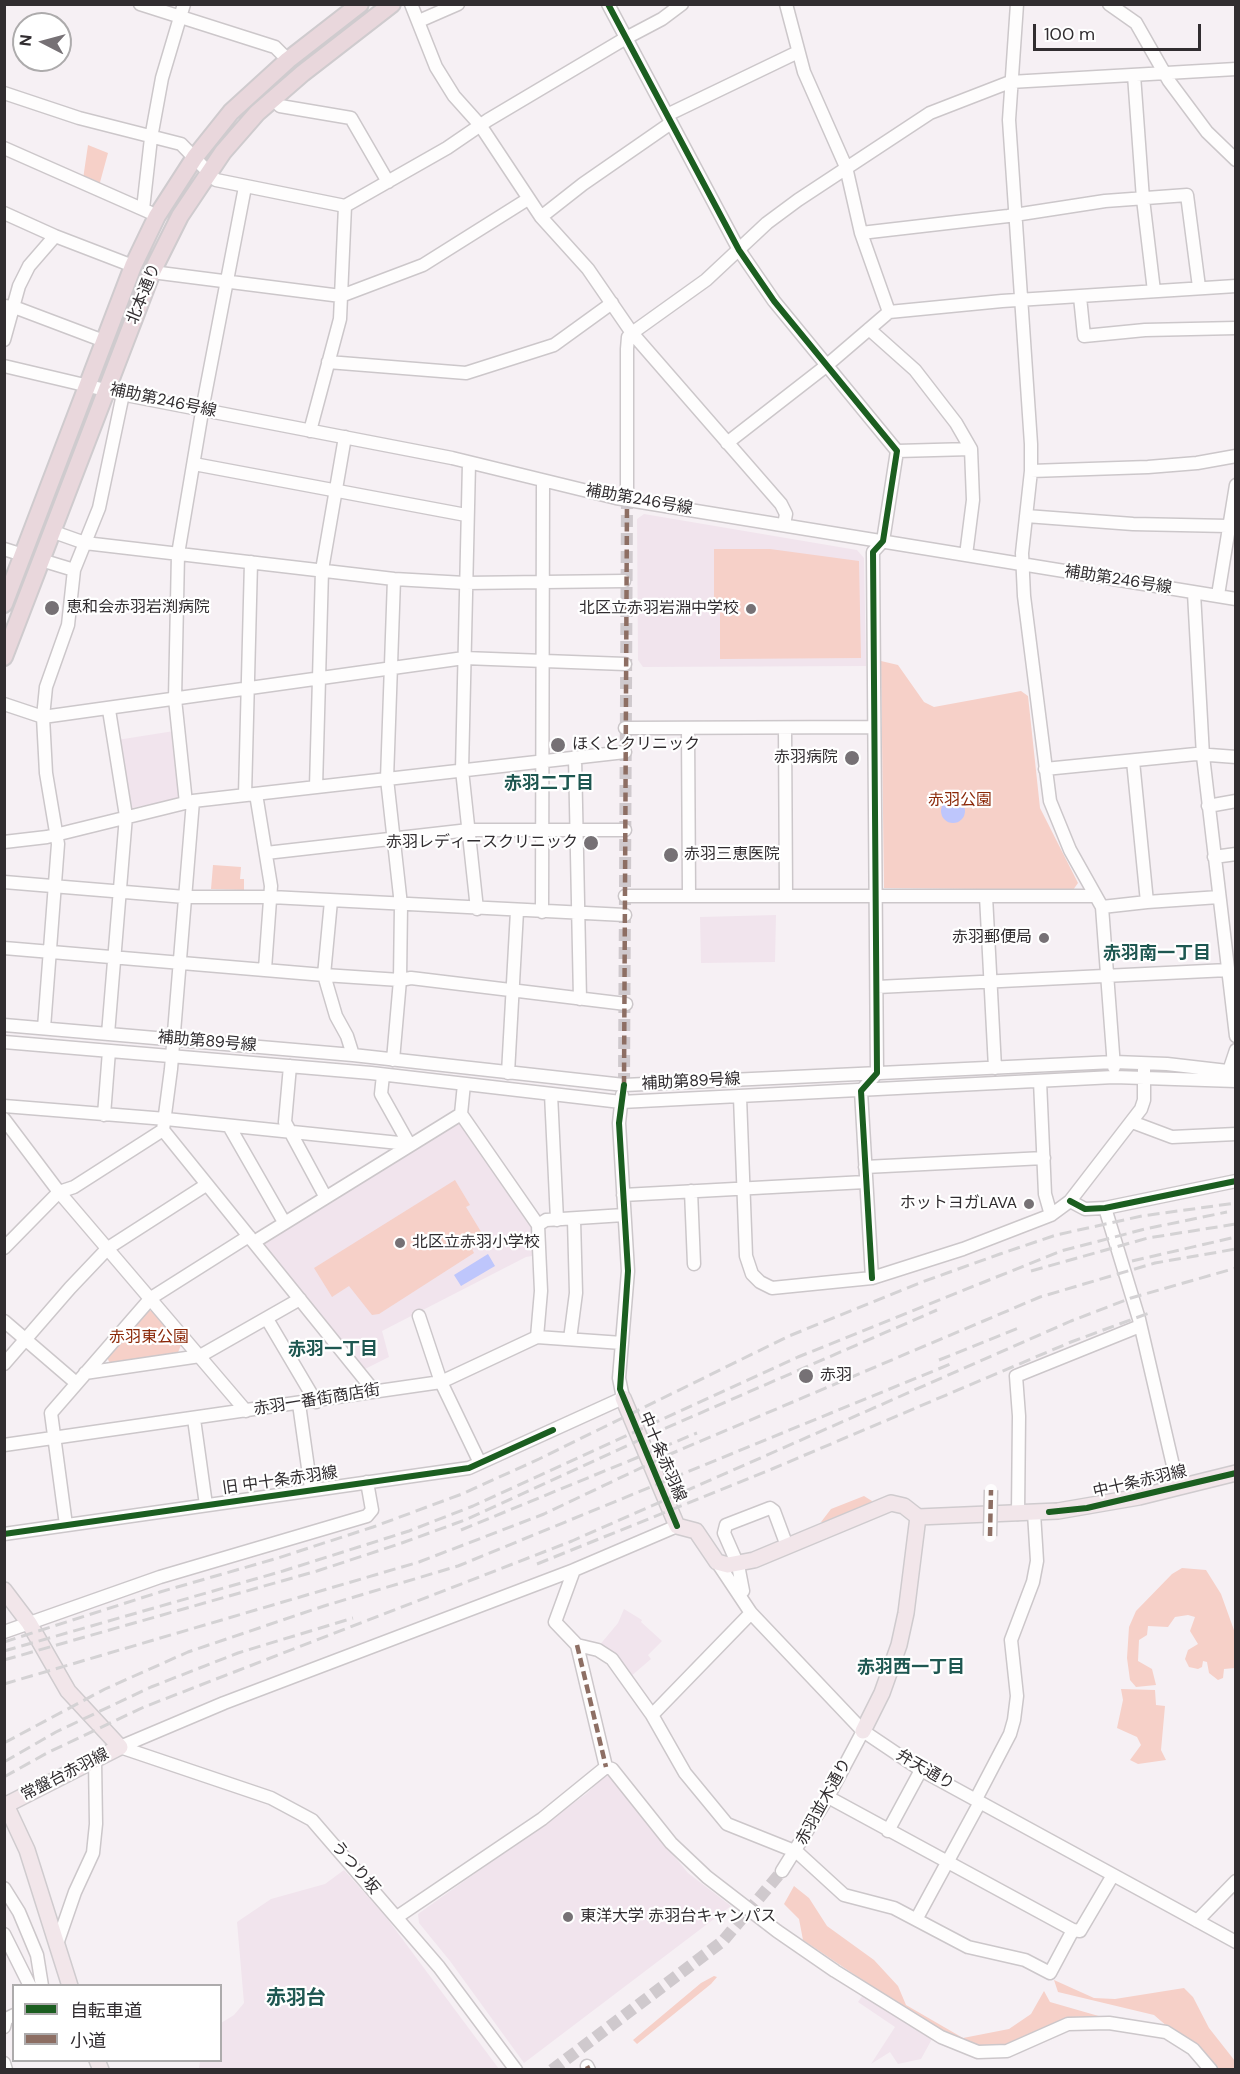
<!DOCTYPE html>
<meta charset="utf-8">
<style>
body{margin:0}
#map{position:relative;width:1240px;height:2074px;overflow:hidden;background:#f6f0f4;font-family:"DM Sans","Noto Sans JP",sans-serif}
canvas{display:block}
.frame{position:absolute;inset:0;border:6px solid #312d30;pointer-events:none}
.legend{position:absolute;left:12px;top:1984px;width:210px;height:78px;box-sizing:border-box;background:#fff;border:2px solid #adabac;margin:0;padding:8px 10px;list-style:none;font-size:18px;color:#312d30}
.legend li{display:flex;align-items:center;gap:12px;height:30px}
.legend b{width:30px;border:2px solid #adabac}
.north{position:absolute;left:12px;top:12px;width:60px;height:60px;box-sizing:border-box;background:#fff;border:2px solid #adabac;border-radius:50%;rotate:276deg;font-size:16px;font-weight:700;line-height:24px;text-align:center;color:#312d30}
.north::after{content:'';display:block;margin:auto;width:21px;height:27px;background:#767175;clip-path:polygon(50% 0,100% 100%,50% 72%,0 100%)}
.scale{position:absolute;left:1033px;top:24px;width:168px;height:27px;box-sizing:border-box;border:3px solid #312d30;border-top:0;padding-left:8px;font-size:18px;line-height:21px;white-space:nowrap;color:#312d30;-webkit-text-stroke:4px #fff;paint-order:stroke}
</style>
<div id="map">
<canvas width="1240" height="2074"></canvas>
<div class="frame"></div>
<ul class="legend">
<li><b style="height:8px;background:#1b5e20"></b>自転車道</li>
<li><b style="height:8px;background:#8d6e63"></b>小道</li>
</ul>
<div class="north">N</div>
<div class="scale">100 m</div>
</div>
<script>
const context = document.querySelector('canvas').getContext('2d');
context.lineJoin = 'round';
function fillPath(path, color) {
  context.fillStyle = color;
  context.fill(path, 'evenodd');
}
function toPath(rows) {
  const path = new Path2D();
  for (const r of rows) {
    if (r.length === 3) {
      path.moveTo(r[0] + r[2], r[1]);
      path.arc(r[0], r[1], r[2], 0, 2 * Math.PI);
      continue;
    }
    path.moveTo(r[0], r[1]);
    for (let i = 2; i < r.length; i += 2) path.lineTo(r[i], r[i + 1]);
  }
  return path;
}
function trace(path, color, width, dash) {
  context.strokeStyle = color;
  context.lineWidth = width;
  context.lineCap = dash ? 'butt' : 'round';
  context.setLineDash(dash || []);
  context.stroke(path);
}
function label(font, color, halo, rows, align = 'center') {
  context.font = font + ' "DM Sans","Noto Sans JP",sans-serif';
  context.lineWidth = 4.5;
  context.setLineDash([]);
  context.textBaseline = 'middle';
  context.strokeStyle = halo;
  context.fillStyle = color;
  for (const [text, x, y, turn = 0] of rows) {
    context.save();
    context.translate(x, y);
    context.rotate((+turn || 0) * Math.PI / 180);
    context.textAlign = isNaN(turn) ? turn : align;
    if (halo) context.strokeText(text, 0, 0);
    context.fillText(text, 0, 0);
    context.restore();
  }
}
fillPath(toPath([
 [644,514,857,550,864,558,866,666,643,667,638,660,637,519],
 [174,731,181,798,128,809,117,740],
 [776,915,775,962,701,963,700,917],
 [455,1121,464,1123,534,1227,537,1255,526,1257,382,1331,389,1357,365,1369,264,1247,265,1239],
 [624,1609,642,1620,641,1622,662,1641,648,1655,651,1659,630,1677,598,1647,618,1623],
 [607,1774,688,1873,731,1906,524,2063,450,1961,419,1923,418,1914,586,1794],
 [344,1870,386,1917,499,2069,199,2069,200,2061,220,2060,221,2023,234,2015,244,2003,237,1922,271,1899,325,1884],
 [863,1995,932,2039,921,2059,898,2064,890,2052,871,2064,895,2027,858,2002]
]), '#f1e4ed');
fillPath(toPath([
 [88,145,108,153,99,186,83,179],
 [714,549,770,549,859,561,861,658,720,659,720,609,714,608],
 [881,661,898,665,924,702,934,707,1021,691,1028,696,1040,808,1078,883,1073,890,884,888],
 [213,865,241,867,240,879,244,879,244,890,211,889],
 [455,1180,470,1205,466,1207,486,1240,472,1249,474,1253,379,1314,372,1315,349,1286,332,1297,314,1268],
 [144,1311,153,1311,181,1345,177,1355,111,1365,105,1354],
 [864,1496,872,1501,871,1505,825,1524,821,1522,831,1509],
 [1182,1568,1206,1570,1221,1594,1235,1633,1235,1668,1224,1669,1223,1678,1218,1680,1209,1673,1207,1662,1203,1661,1202,1667,1198,1669,1189,1667,1185,1659,1188,1650,1198,1644,1190,1631,1195,1617,1188,1615,1175,1617,1168,1627,1148,1626,1147,1635,1139,1640,1138,1661,1152,1669,1156,1685,1136,1687,1130,1680,1127,1658,1129,1627,1136,1611,1172,1574],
 [1121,1689,1155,1690,1156,1705,1165,1706,1161,1750,1166,1760,1138,1764,1130,1760,1141,1745,1137,1737,1117,1728,1123,1700],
 [794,1886,809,1898,827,1926,874,1960,898,1986,906,2005,963,2038,1009,2029,1031,2014,1044,1991,1050,2002,1109,2019,1005,2047,978,2049,941,2033,803,1940,799,1919,784,1904],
 [714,1976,717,1977,711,1984,637,2044,633,2040,701,1983],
 [1054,1980,1094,1998,1115,1999,1184,1988,1193,1997,1209,2028,1235,2061,1235,2069,1217,2069,1154,2015,1058,1992]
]), '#f6d0c8');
fillPath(toPath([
 [953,811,12],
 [488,1254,495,1266,461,1286,454,1275]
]), '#bec6fc');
trace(toPath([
 [624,1085,627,500],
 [552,2070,723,1941,782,1871]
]), '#cfc9cd', 12, [12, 6]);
const minor = toPath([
 [140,4,275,47,288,60],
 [411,4,436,67,454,96,480,125,541,217,588,269,632,333,628,337,627,349,627,500],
 [608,4,739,250,774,301,897,451,883,541,873,552,877,1073,861,1091,872,1278],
 [786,4,804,72,846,167,861,233,889,312],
 [1017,4,1009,120,1031,444,1031,471,1022,553,1024,596,1050,801,1070,850,1102,907,1114,1067],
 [1109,4,1136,23,1169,81,1207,132,1236,160],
 [419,21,458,4],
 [1134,75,1143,199,1154,291],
 [4,93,79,118,181,144,216,180,345,206,447,148,488,120,626,38,662,19,682,4],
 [273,98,280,106,351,118,388,182],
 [667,115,798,52],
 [4,148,149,212],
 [143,209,151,138,162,78,184,4],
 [4,213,55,236,133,266],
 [541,217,583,184,671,123],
 [861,233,1008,216,1105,201,1187,195,1199,287],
 [152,272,341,296,423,265,528,199],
 [1080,297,1084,336,1145,330,1236,328],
 [4,306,14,307,104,341],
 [869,329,915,370,956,423,971,449,973,500,966,555],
 [4,340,19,286,29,266,55,236],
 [328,362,466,373,554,345,612,303],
 [4,366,131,396,452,458,616,498,1236,599],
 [310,431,340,319,345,206],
 [727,443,826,366,889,312,1002,301,1236,286],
 [897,451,971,449],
 [469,463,462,770,477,909],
 [194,464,466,515],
 [1031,471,1148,467,1197,463,1236,456],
 [1026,516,1133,524,1228,526],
 [784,525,786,514,781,504,632,333,706,280,767,223,798,200,930,113,1010,82,1236,69],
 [51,531,85,543,394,579,465,583,624,581],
 [4,549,23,555],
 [41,560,74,570],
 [1194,593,1203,756,1236,1036],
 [1218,595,1236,485],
 [4,704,43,717,464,658,625,664],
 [625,728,874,727],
 [688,728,689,896],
 [785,728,786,896],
 [575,757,580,999],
 [1133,761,1147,902,1219,897],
 [1045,769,1196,754,1236,757],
 [316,787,322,570,345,437],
 [256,794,271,886,265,969],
 [245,795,251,562],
 [193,801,171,1069,163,1130,374,1391],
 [186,803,175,699,178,554,204,400,245,187],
 [1208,806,1236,801],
 [4,842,47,837,193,801,625,752],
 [266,853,469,830,625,830],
 [1214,857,1236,854],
 [4,882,185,897,271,897,625,915],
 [625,896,1094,896],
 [986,896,995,1068],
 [331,901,324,975,336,1016,347,1036,353,1055],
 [1102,907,1147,902],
 [542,912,543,481],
 [4,948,324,975,400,980,411,978,626,1004],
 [877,987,1228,970],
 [4,1025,353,1055,624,1085,1114,1062,1167,1064,1236,1072],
 [44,1028,58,844,46,773,43,717,46,687,68,625,74,570,99,508,123,394],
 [108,1034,126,816,109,710],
 [4,1042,371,1073,621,1102,1114,1077,1236,1081],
 [393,1060,400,980,401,905,387,779,394,579],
 [290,1066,285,1122,325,1196],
 [1229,1071,1236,1050],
 [508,1073,517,911],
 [383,1075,381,1094,409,1144],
 [1040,1081,1045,1194,1051,1215],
 [464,1084,461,1114,538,1225,541,1291,537,1337],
 [551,1094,557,1220],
 [740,1097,746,1256,752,1274,760,1282,772,1288,872,1278,963,1249,1051,1215,1070,1201,1141,1109,1144,1100,1144,1069],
 [4,1106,166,1119,409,1144],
 [104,1115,109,1051],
 [4,1119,59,1192,246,1411],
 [1132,1122,1172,1137,1236,1134],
 [229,1126,284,1222],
 [865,1167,1044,1158],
 [691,1191,694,1264],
 [623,1195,865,1182],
 [1070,1201,1085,1209,1105,1208,1236,1181],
 [1105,1208,1139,1319,1178,1487],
 [538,1225,546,1220,624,1215],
 [254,1242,461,1114],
 [4,1248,59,1192,74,1187,163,1130],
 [419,1316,441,1382,480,1463],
 [267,1319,316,1402],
 [4,1321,75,1382],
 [570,1339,576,1293,574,1220],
 [4,1364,70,1288,108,1248,206,1185],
 [85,1373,200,1356,300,1299],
 [299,1404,311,1489],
 [194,1419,206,1505],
 [4,1445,441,1382,537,1337,622,1343],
 [1018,1514,1019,1416,1016,1376,1140,1326],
 [66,1525,51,1413,151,1298,249,1236],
 [4,1534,469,1468,623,1398,619,1378,628,1271,619,1123,622,1095],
 [717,1562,751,1613,863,1731,921,1770,1236,1942],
 [574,1570,555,1622,577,1645,598,1650,612,1659,652,1715,685,1773,727,1824,797,1852,844,1895,894,1908,968,1947,1025,1960,1050,1973,1073,1930,1080,1931,1113,1875],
 [743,1591,738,1565,724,1533,726,1525,770,1508,774,1511,787,1546],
 [4,1632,160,1577,367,1516,372,1510,367,1482],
 [577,1645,606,1767,612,1769,671,1843,707,1877,777,1931,835,1971,941,2037,978,2052,1007,2051,1068,2024,1109,2023,1166,2032,1193,2049,1211,2070],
 [652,1715,751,1613],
 [120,1747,224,1703,574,1570,677,1526],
 [120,1747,271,1798,312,1820,439,1967,516,2070],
 [828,1797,1073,1930],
 [976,1799,1010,1734,1014,1720,1017,1696,1011,1640,1033,1582,1037,1561,1034,1513],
 [888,1831,921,1770],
 [782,1871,828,1797,863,1731],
 [4,1888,19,1912,37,1955,42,1986],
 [397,1917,542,1819,606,1767],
 [917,1918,980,1802],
 [1197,1921,1236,1881],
 [4,1934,30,1986],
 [57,1944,75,1892,93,1853,96,1824,95,1760],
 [4,2027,6,2019,14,2015],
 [4,2063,6,2070],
 [587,2066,589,2070]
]);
const major = toPath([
 [623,1398,677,1526,696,1531,717,1562,728,1565,754,1560,891,1503,904,1506,918,1517,1058,1511,1139,1497,1236,1473],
 [4,1590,29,1623,68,1691,120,1747,6,1805,27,1850,70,1986],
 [863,1731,882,1693,899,1645,906,1613,918,1517],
 [97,2060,101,2070]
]);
const highway = toPath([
 [4,604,133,266,157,216,195,157,231,112,288,60,360,4],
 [4,657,152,272,180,216,223,152,257,113,303,73,392,4]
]);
trace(minor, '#ccc7ca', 15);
trace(major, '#cfcbce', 18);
trace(highway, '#cfcbce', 20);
trace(minor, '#fefdfd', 12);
trace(major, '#f2e6ea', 15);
trace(highway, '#e9d7dc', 16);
trace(toPath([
 [1132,1261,1236,1237],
 [1031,1271,1148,1238,1236,1224],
 [939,1360,1021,1327],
 [461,1530,697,1433],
 [537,1564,772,1469,1071,1342,1149,1313],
 [4,1642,160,1592,278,1558,373,1527,462,1494,539,1459,789,1336,922,1282,1000,1254,1056,1235,1142,1216,1236,1203],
 [4,1651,283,1571,409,1531,473,1506,798,1357,1061,1251,1145,1229,1227,1212],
 [4,1660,317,1571,399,1544,465,1520,659,1431,937,1310],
 [4,1684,419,1562,544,1514,668,1455,1040,1297,1155,1263,1236,1249],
 [4,1743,105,1689,188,1652,324,1606,458,1566,953,1363],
 [4,1762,56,1732,151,1687,238,1653,353,1618],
 [4,1777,47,1753,144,1707,572,1541,1071,1321,1131,1298,1236,1268]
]), '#d4d2d4', 3, [12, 6]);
const minorBridge = toPath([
 [990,1536,991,1490]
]);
trace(minorBridge, '#ccc7ca', 15, []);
trace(minorBridge, '#fefdfd', 12);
trace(toPath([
 [624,1085,627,500],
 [990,1536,991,1490],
 [577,1645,606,1767],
 [587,2066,589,2070]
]), '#8d6e63', 4.5, [9, 4.5]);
trace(toPath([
 [608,4,739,250,774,301,897,451,883,541,873,552,877,1073,861,1091,872,1278],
 [624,1085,619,1123,628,1271,620,1389,677,1526],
 [1070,1201,1085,1209,1105,1208,1236,1181],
 [1049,1512,1087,1508,1236,1473],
 [4,1534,469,1468,553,1430]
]), '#1b5e20', 6);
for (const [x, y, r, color] of [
 [52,608,8,"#767175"],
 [751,609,6,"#767175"],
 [558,745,8,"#767175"],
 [852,758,8,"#767175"],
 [591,843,8,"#767175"],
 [671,855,8,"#767175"],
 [1044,938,6,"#767175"],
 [1029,1204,6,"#767175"],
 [400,1243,6,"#767175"],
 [806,1376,8,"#767175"],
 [568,1917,6,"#767175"]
]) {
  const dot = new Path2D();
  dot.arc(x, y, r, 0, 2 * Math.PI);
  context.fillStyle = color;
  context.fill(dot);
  trace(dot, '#fff', 2);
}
label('16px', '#312d30', '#fff', [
 ["北本通り",144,294,-68],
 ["補助第246号線",163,401,12],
 ["補助第246号線",639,500,10],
 ["補助第246号線",1118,580,9],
 ["補助第89号線",207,1042,5],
 ["補助第89号線",691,1082,-3],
 ["赤羽一番街商店街",317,1400,-9],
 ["中十条赤羽線",662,1457,67],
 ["旧 中十条赤羽線",280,1481,-8],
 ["中十条赤羽線",1140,1482,-13],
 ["弁天通り",925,1770,30],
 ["常盤台赤羽線",65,1775,-27],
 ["赤羽並木通り",824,1802,-61],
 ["うつり坂",355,1868,49]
]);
label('16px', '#312d30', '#fff', [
 ["恵和会赤羽岩渕病院",66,608],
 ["北区立赤羽岩淵中学校",739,609,"right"],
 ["ほくとクリニック",572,745],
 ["赤羽病院",838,758,"right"],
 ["赤羽レディースクリニック",578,843,"right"],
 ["赤羽三恵医院",684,855],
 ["赤羽郵便局",1032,938,"right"],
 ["ホットヨガLAVA",1017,1204,"right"],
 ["北区立赤羽小学校",412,1243],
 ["赤羽",820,1376],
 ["東洋大学 赤羽台キャンパス",580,1917]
], 'left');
label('16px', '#8b2808', '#fff', [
 ["赤羽公園",960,801],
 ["赤羽東公園",149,1338]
]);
label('bold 18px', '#1e5751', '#fff', [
 ["赤羽二丁目",549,784],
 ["赤羽南一丁目",1157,954],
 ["赤羽一丁目",333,1350],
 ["赤羽西一丁目",911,1668]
]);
label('bold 20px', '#1e5751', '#fff', [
 ["赤羽台",296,1999]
]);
</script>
